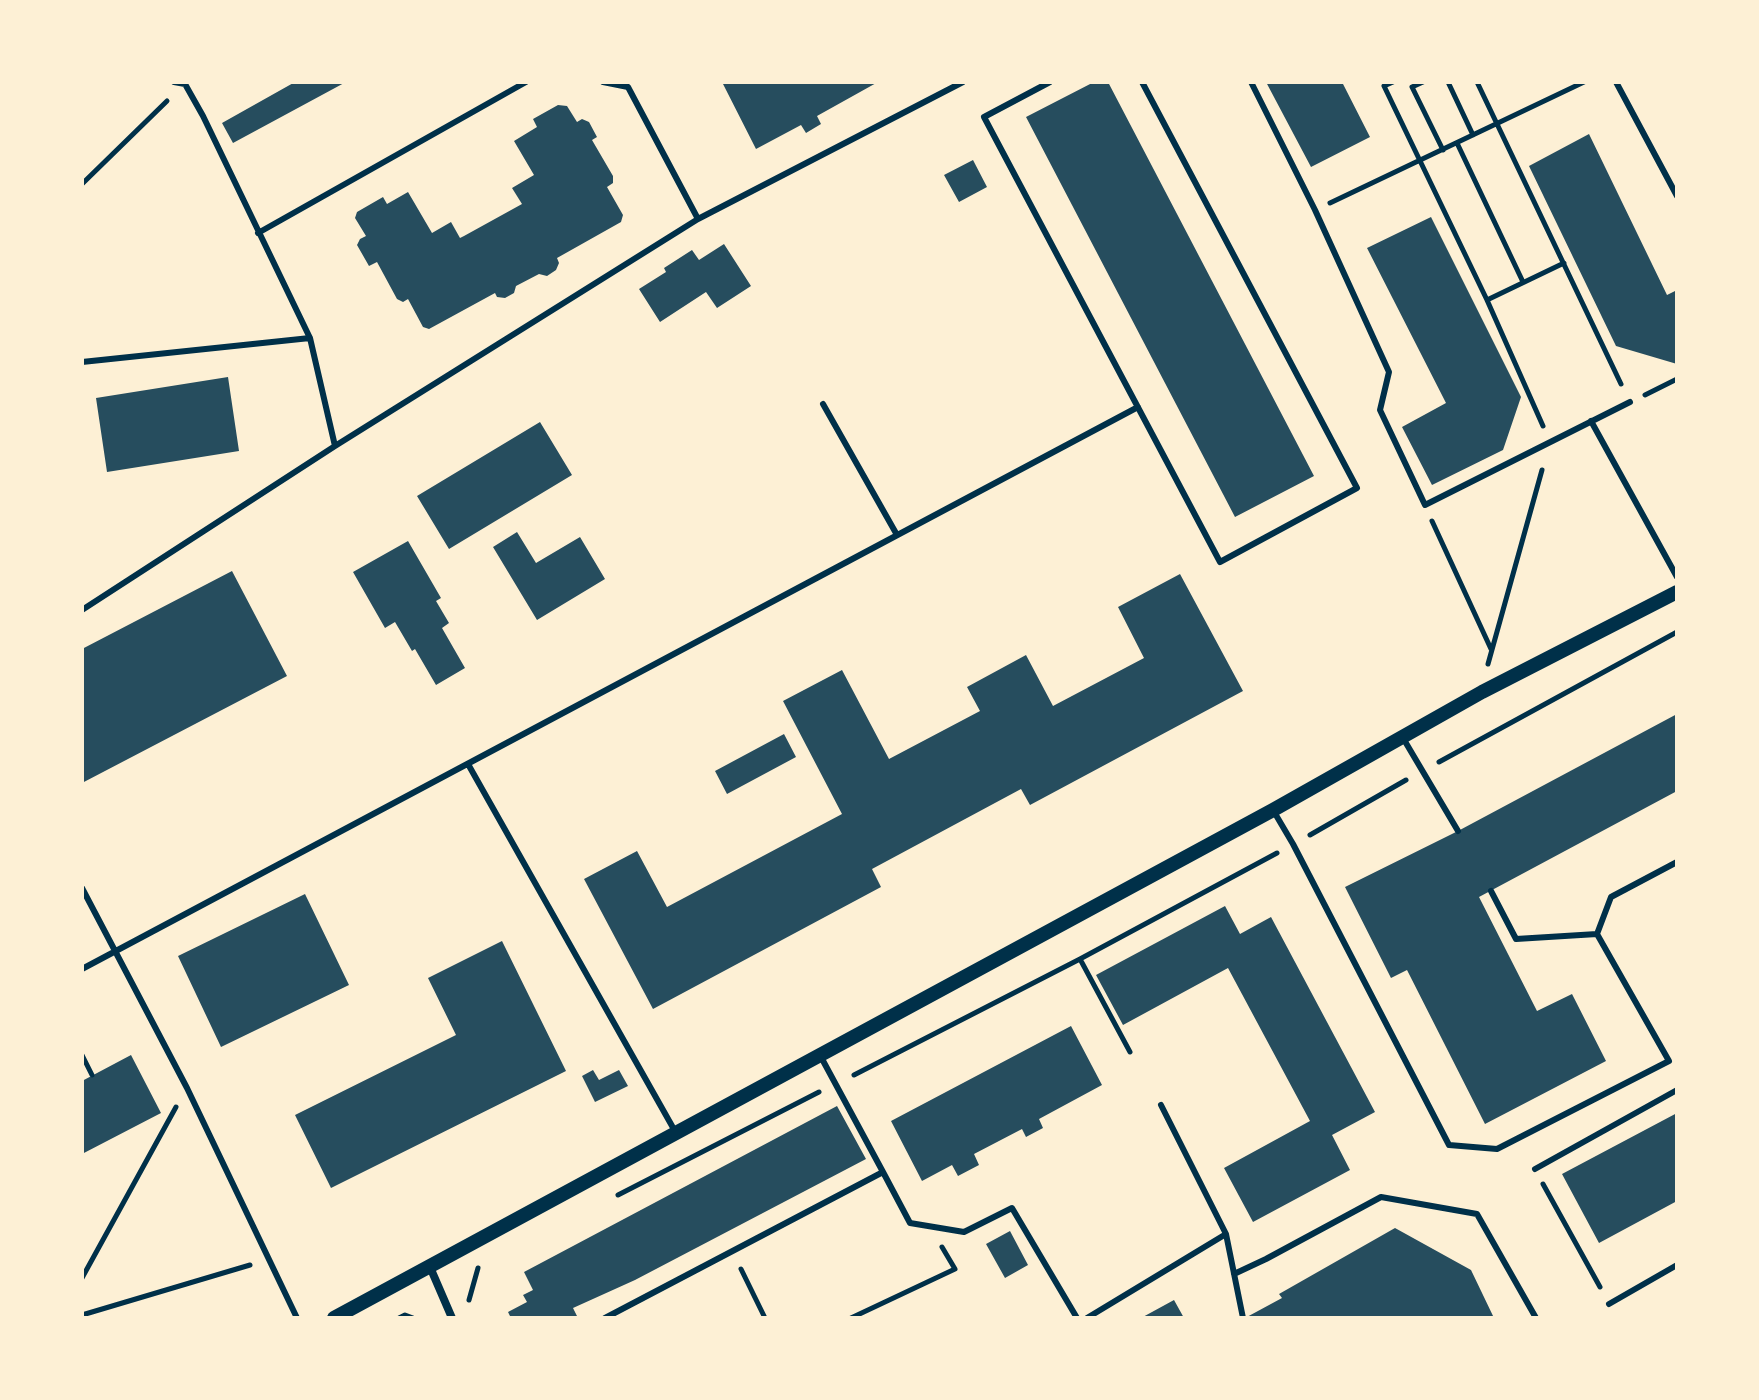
<!DOCTYPE html>
<style>
body{margin:0}
#map{position:relative;width:1759px;height:1400px;overflow:hidden;background:#fdf0d5;font-family:Arial,sans-serif}
canvas{display:block}
.frame{position:absolute;inset:0;border:84px solid #fdf0d5;pointer-events:none}
</style>
<div id="map">
<canvas width="1759" height="1400"></canvas>
<div class="frame"></div>
</div>
<script>
const context = document.querySelector('canvas').getContext('2d');
context.lineJoin = 'round';
function fillPath(path, color) {
  context.fillStyle = color;
  context.fill(path, 'evenodd');
}
function toPath(rows) {
  const path = new Path2D();
  for (const r of rows) {
    path.moveTo(r[0], r[1]);
    for (let i = 2; i < r.length; i += 2) path.lineTo(r[i], r[i + 1]);
  }
  return path;
}
function trace(path, color, width, dash) {
  context.strokeStyle = color;
  context.lineWidth = width;
  context.lineCap = dash ? 'butt' : 'round';
  context.setLineDash(dash || []);
  context.stroke(path);
}
fillPath(toPath([
 [295,82,346,82,233,143,222,123],
 [722,82,878,82,817,116,821,124,806,133,801,125,756,149],
 [1094,82,1108,82,1314,476,1235,517,1026,117],
 [1266,82,1342,82,1370,137,1311,167],
 [558,105,567,106,577,122,582,119,589,122,597,137,592,140,613,176,613,183,607,187,623,215,621,222,557,258,559,263,556,270,547,276,539,274,516,286,514,293,505,298,497,297,495,293,429,329,423,327,408,299,403,302,397,299,377,262,369,266,357,245,360,239,366,236,355,218,357,212,383,197,387,204,408,192,432,233,451,222,460,238,464,236,522,204,512,188,534,175,514,141,537,127,533,119],
 [1589,134,1667,295,1677,290,1677,364,1616,346,1529,166],
 [973,160,987,187,959,202,944,175],
 [1431,217,1521,397,1503,450,1432,485,1402,427,1446,403,1367,248],
 [724,244,751,286,717,308,706,292,660,322,639,289,666,272,664,268,692,250,699,260],
 [228,377,239,451,107,472,96,398],
 [540,422,572,475,449,549,417,496],
 [517,532,536,563,580,537,605,579,537,620,493,547],
 [408,541,441,598,436,601,449,623,442,628,465,668,436,685,415,649,412,651,395,622,385,628,353,572],
 [232,571,287,676,82,783,82,649],
 [1180,574,1243,691,1030,805,1021,789,872,869,881,887,653,1009,584,879,637,851,667,907,842,814,783,701,842,670,889,759,980,711,967,687,1026,655,1053,706,1144,658,1118,607],
 [1677,714,1677,791,1479,897,1537,1011,1572,994,1606,1061,1485,1124,1407,970,1391,978,1345,887,1458,831],
 [784,734,796,757,727,794,715,771],
 [305,894,349,985,221,1047,178,956],
 [1225,906,1240,934,1271,917,1375,1112,1332,1135,1350,1170,1253,1222,1224,1168,1310,1121,1228,968,1123,1025,1096,975],
 [502,941,566,1071,331,1188,295,1115,456,1035,428,978],
 [1071,1026,1102,1085,1039,1119,1043,1128,1026,1137,1022,1129,974,1154,979,1165,958,1176,952,1165,922,1181,891,1121],
 [131,1055,161,1113,82,1154,82,1081],
 [593,1070,599,1080,619,1070,628,1086,595,1102,582,1076],
 [837,1106,866,1159,635,1280,573,1308,578,1318,511,1318,508,1312,527,1302,523,1295,533,1290,524,1272],
 [1677,1113,1677,1201,1599,1243,1562,1174],
 [1395,1228,1471,1270,1494,1318,1245,1318,1282,1298,1279,1294],
 [1010,1231,1028,1265,1005,1278,986,1244],
 [1174,1300,1184,1318,1141,1318]
]), '#264d5e');
trace(toPath([
 [1393,82,1384,86,1487,300,1543,426],
 [1423,82,1412,87,1443,150],
 [1448,82,1473,135],
 [1477,82,1621,384],
 [1457,143,1523,282],
 [82,184,167,101],
 [1330,203,1584,82],
 [1487,300,1564,263],
 [1645,395,1677,379],
 [1432,521,1491,649],
 [1488,664,1542,470],
 [1439,762,1677,632],
 [1310,835,1406,780],
 [1080,959,1130,1052],
 [82,1055,92,1075],
 [854,1075,1080,959,1277,853],
 [1543,1184,1600,1287],
 [618,1195,819,1092],
 [741,1269,765,1318],
 [82,1278,176,1107],
 [469,1300,478,1268],
 [82,1315,250,1265],
 [399,1318,405,1315,413,1318],
 [851,1318,955,1269,942,1247]
]), '#003049', 5);
trace(toPath([
 [174,82,185,84,203,116,310,338,335,446],
 [603,82,628,87,698,219],
 [1050,82,984,117,1220,562,1357,488,1142,82],
 [1251,82,1315,210,1389,372,1380,410,1425,505,1630,402],
 [1616,82,1677,196],
 [258,233,526,82],
 [82,362,310,338],
 [823,404,897,535],
 [1591,421,1677,577],
 [82,610,335,446,698,219,963,82],
 [1403,738,1458,831],
 [468,764,676,1133],
 [1273,810,1293,844,1449,1145,1497,1149,1669,1061,1597,934,1516,939,1491,891],
 [82,888,187,1088,297,1318],
 [1597,934,1611,897,1677,862],
 [82,969,1138,407],
 [1161,1105,1226,1234,1243,1318],
 [1535,1169,1677,1090],
 [883,1172,910,1223,964,1232,1012,1208,1077,1318],
 [1234,1274,1266,1259,1381,1197,1477,1214,1536,1318],
 [1609,1304,1677,1265],
 [605,1318,883,1172,821,1057],
 [1087,1318,1226,1234]
]), '#003049', 6);
trace(toPath([
 [430,1267,452,1318]
]), '#003049', 8);
trace(toPath([
 [334,1318,1273,810,1482,692,1677,592]
]), '#003049', 14);
</script>
